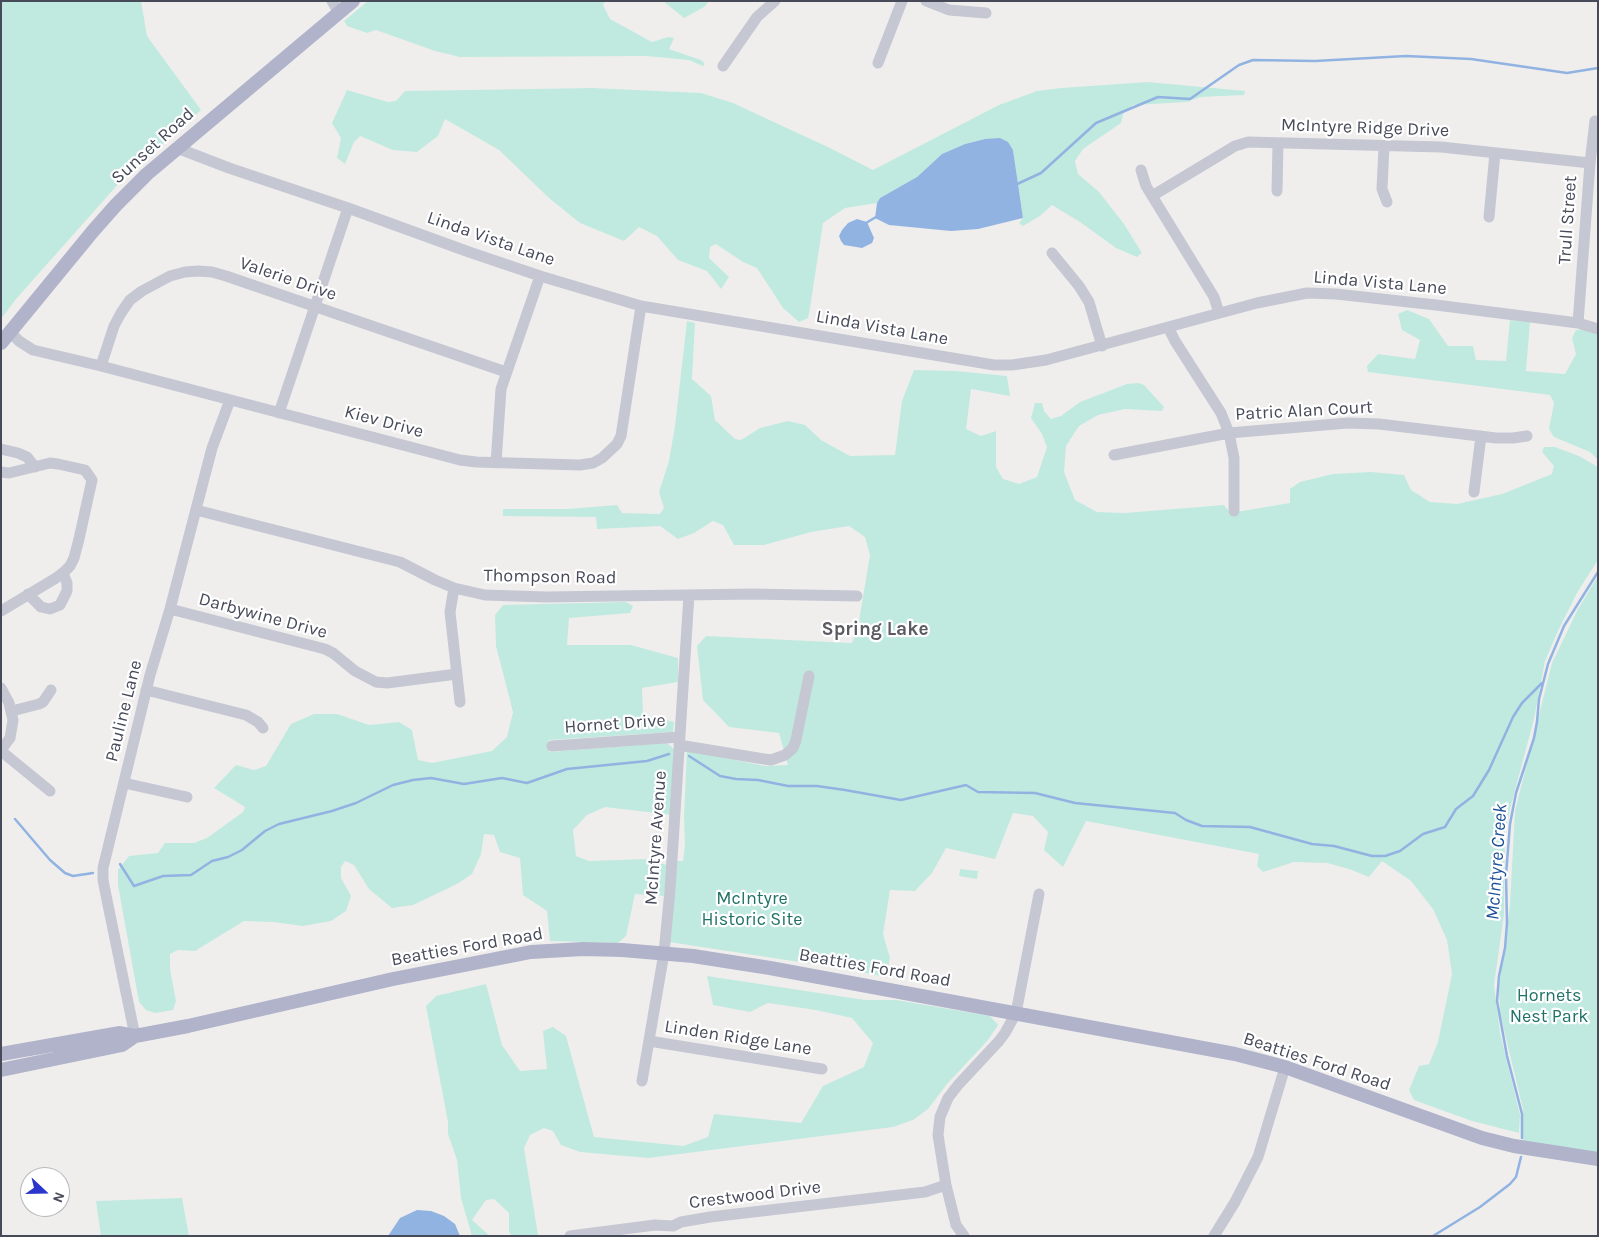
<!DOCTYPE html>
<style>
body{margin:0}
#map{position:relative;width:1599px;height:1237px;overflow:hidden;background:#f0eeed;font-family:Karla,sans-serif}
canvas{display:block}
.frame{position:absolute;inset:0;border:2px solid #474a59;pointer-events:none}
.north{position:absolute;left:20px;top:1167px;width:50px;height:50px;box-sizing:border-box;background:#fff;border:1px solid #b5b7bd;border-radius:50%;rotate:111deg;font-size:14px;font-weight:700;line-height:20px;text-align:center;color:#474a59}
.north::after{content:'';display:block;margin:auto;width:18px;height:22px;background:#2b36cc;clip-path:polygon(50% 0,100% 100%,50% 72%,0 100%)}
</style>
<div id="map">
<canvas width="1599" height="1237"></canvas>
<div class="frame"></div>
<div class="north">N</div>
</div>
<script>
const context = document.querySelector('canvas').getContext('2d');
context.lineJoin = 'round';
function fillPath(path, color) {
  context.fillStyle = color;
  context.fill(path, 'evenodd');
}
function toPath(rows) {
  const path = new Path2D();
  for (const r of rows) {
    path.moveTo(r[0], r[1]);
    for (let i = 2; i < r.length; i += 2) path.lineTo(r[i], r[i + 1]);
  }
  return path;
}
function trace(path, color, width, dash) {
  context.strokeStyle = color;
  context.lineWidth = width;
  context.lineCap = dash ? 'butt' : 'round';
  context.setLineDash(dash || []);
  context.stroke(path);
}
function label(font, color, halo, rows, align = 'center') {
  context.font = font + ' Karla,sans-serif';
  context.lineWidth = 4.5;
  context.setLineDash([]);
  context.textBaseline = 'middle';
  context.strokeStyle = halo;
  context.fillStyle = color;
  for (const [text, x, y, turn = 0] of rows) {
    context.save();
    context.translate(x, y);
    context.rotate((+turn || 0) * Math.PI / 180);
    context.textAlign = isNaN(turn) ? turn : align;
    if (halo) context.strokeText(text, 0, 0);
    context.fillText(text, 0, 0);
    context.restore();
  }
}
fillPath(toPath([
 [1,1,141,1,147,36,201,110,120,182,16,299,1,319],
 [368,1,605,1,603,5,610,19,652,42,668,37,674,38,669,49,701,60,705,64,703,66,689,60,646,56,460,57,435,51,376,30,367,33,347,26,344,21],
 [663,1,709,1,704,7,684,18],
 [1148,82,1245,91,1244,95,1200,97,1187,102,1133,105,1123,114,1121,123,1083,149,1075,161,1078,174,1099,192,1124,224,1142,253,1137,257,1116,248,1080,222,1052,205,1040,216,1023,226,1019,223,1023,218,1013,150,985,139,965,144,942,154,917,177,880,198,877,203,845,208,823,223,810,308,808,318,799,322,783,308,757,268,743,262,716,244,710,247,709,258,729,277,721,289,707,271,678,260,657,236,639,227,624,241,580,223,549,198,499,150,445,119,438,136,417,152,393,150,360,136,354,142,345,164,337,158,341,138,332,123,347,90,388,102,396,101,405,91,592,88,701,93,733,103,832,149,873,170,999,105,1037,91,1061,88],
 [1407,310,1429,319,1448,346,1473,346,1476,360,1506,361,1510,320,1530,322,1526,371,1565,374,1576,354,1572,338,1576,330,1598,328,1598,460,1590,452,1554,437,1549,429,1554,403,1550,395,1368,372,1367,366,1378,354,1415,359,1420,340,1402,330,1398,314],
 [687,321,695,323,692,379,711,396,715,420,735,439,741,440,760,428,788,421,805,425,821,440,850,456,895,455,902,401,914,370,956,371,1007,376,1010,396,971,389,966,429,981,436,996,431,996,467,1003,479,1019,484,1037,477,1047,447,1042,434,1031,418,1035,403,1042,403,1044,411,1051,419,1061,416,1080,402,1127,384,1138,383,1144,385,1164,407,1162,411,1125,409,1098,415,1079,426,1066,446,1064,472,1075,500,1097,512,1125,513,1224,505,1230,513,1290,503,1290,489,1300,482,1333,474,1371,472,1404,475,1411,490,1430,502,1457,504,1502,494,1552,474,1554,466,1542,452,1544,447,1555,447,1579,456,1598,467,1598,560,1578,591,1558,631,1545,661,1534,719,1510,809,1505,832,1504,914,1494,985,1500,1033,1520,1115,1519,1133,1472,1121,1414,1100,1409,1090,1419,1066,1429,1064,1438,1042,1452,974,1447,940,1433,909,1411,881,1382,861,1369,877,1349,869,1327,863,1294,862,1263,872,1257,866,1259,854,1086,821,1063,867,1044,850,1048,832,1033,816,1013,813,995,859,946,848,932,873,915,891,890,890,883,934,890,958,886,977,845,969,669,942,677,861,683,861,685,846,684,817,687,750,765,766,788,765,779,733,729,727,703,700,697,646,706,636,852,643,858,627,870,555,865,537,849,526,811,532,764,545,734,545,723,525,713,521,694,533,678,539,660,526,597,529,596,517,503,516,503,509,567,509,617,505,622,513,660,514,664,508,659,492,669,461,675,426],
 [1598,576,1598,1155,1523,1144,1523,1109,1500,1013,1499,988,1510,905,1515,811,1552,663,1578,609],
 [626,602,633,606,630,613,569,618,567,645,631,645,678,658,678,682,642,688,643,714,674,722,673,732,549,740,549,752,667,743,674,749,672,815,605,807,587,815,573,830,576,856,589,861,646,859,667,865,664,896,635,894,626,936,618,943,550,941,547,911,523,895,520,858,500,852,494,835,484,834,481,854,472,874,457,884,413,905,392,908,369,889,354,865,345,861,341,867,341,878,351,896,346,911,331,921,303,926,273,922,244,921,195,951,178,950,170,954,170,969,176,1001,173,1010,155,1013,146,1010,139,1002,118,885,118,870,129,856,158,853,165,843,194,843,207,838,243,812,245,807,214,788,236,765,254,770,266,766,291,724,314,714,337,714,369,725,399,722,412,730,418,760,432,763,492,751,507,737,513,712,496,646,495,615,503,605],
 [960,869,978,871,977,879,959,876],
 [707,976,865,1000,896,1000,990,1016,998,1025,988,1040,947,1084,928,1109,913,1120,893,1127,648,1158,580,1152,561,1145,553,1131,544,1128,530,1135,524,1148,538,1235,512,1236,509,1232,509,1213,494,1199,486,1200,472,1220,490,1236,472,1236,461,1198,457,1160,448,1134,448,1122,426,1006,436,996,486,984,502,1045,520,1071,547,1069,543,1031,553,1027,566,1036,594,1137,683,1146,708,1137,714,1114,801,1123,823,1086,864,1067,873,1043,852,1018,816,1010,768,1003,750,1012,713,1005],
 [182,1198,189,1236,101,1236,96,1201]
]), '#c0eadf');
fillPath(toPath([
 [1000,138,1008,142,1013,150,1023,218,978,229,951,231,889,225,875,218,877,203,880,198,917,177,942,154,965,144,985,139],
 [857,219,867,222,874,238,872,243,862,248,844,245,841,241,839,236,842,230,848,223],
 [417,1210,431,1211,444,1216,455,1224,460,1236,388,1236,400,1218]
]), '#91b3e2');
trace(toPath([
 [1015,185,1041,173,1096,123,1158,97,1190,99,1239,65,1253,60,1315,61,1406,56,1471,59,1567,73,1598,68],
 [866,223,876,217],
 [689,756,720,776,736,779,758,780,788,786,817,786,845,790,901,800,966,785,978,792,1035,793,1075,803,1175,813,1186,820,1202,826,1250,827,1312,844,1334,846,1372,856,1385,856,1400,851,1423,834,1445,827,1456,809,1473,796,1489,770,1513,717,1522,703,1542,683],
 [15,819,50,860,65,873,73,876,93,873],
 [120,864,134,886,163,876,191,875,212,861,228,857,242,850,265,831,279,824,332,811,356,803,393,785,413,780,431,778,464,784,502,778,527,783,567,769,647,761,669,754],
 [1522,1138,1522,1114,1507,1056,1497,1001,1499,976,1505,948,1507,923,1506,875,1510,824,1516,793,1534,738,1537,722,1539,699,1548,664,1564,626,1598,572],
 [1433,1236,1480,1207,1510,1184,1516,1177,1521,1157]
]), '#91b3e2', 2.5);
trace(toPath([
 [332,1,339,13],
 [926,1,949,10,986,13],
 [878,63,902,1],
 [723,66,757,17,775,1],
 [1384,146,1382,189,1387,202],
 [177,148,229,168,348,208,469,252,540,276,641,306,994,365,1012,365,1046,360,1257,303,1307,293,1336,294,1436,305,1578,323,1598,329],
 [1141,170,1146,186,1214,297,1219,313],
 [1277,191,1278,143],
 [1152,196,1235,146,1248,142,1441,147,1590,163],
 [1489,217,1495,153],
 [1052,253,1079,286,1089,302,1102,346],
 [1578,323,1590,163,1595,121],
 [1168,327,1175,341,1221,413,1229,433,1234,458,1234,511],
 [10,332,19,341,33,350,101,366,460,460,476,462,580,465,593,463,602,458,617,444,621,436,641,306],
 [101,366,114,326,121,313,130,300,142,291,170,276,185,272,198,271,212,272,226,276,506,372],
 [279,413,348,208],
 [1,449,18,453,27,457,35,467],
 [1114,455,1229,433,1348,423,1379,424,1496,438,1513,438,1527,436],
 [496,463,501,389,540,276],
 [1,472,9,473,50,463,58,464,85,470,92,480,79,539,74,558,70,566,65,571,56,578,1,611],
 [1474,492,1481,436],
 [196,510,400,562,435,580,454,588,485,595,546,597,753,594,857,596],
 [454,588,450,612,460,702],
 [28,594,41,607,50,609,60,605,67,591,67,583,63,573],
 [170,609,325,649,333,653,355,671,376,682,387,683,457,674],
 [1,688,9,703,13,720,10,738,1,750],
 [146,690,246,715,258,722,263,728],
 [12,711,39,704,43,702,51,690],
 [679,745,764,759,771,760,785,755,793,748,796,740,809,676],
 [552,746,680,737],
 [1,751,50,791],
 [124,783,187,797],
 [135,1036,108,905,103,880,103,868,150,675,170,609,212,448,230,400],
 [649,1041,822,1069],
 [642,1081,664,953,670,890,689,595],
 [570,1236,655,1225,673,1226,681,1222,710,1217,925,1192,946,1185],
 [964,1236,956,1225,946,1185,938,1135,940,1117,948,1098,958,1085,999,1041,1005,1033,1016,1013,1039,894],
 [1214,1236,1235,1202,1258,1157,1285,1067]
]), '#c5c7d3', 11);
trace(toPath([
 [1,343,93,231,116,205,147,174,353,1],
 [1,1054,120,1033,135,1036,188,1026,393,979,531,952,583,949,622,950,693,956,770,968,1235,1054,1285,1067,1482,1138,1514,1146,1598,1159],
 [1,1070,122,1045,135,1036]
]), '#b0b3ca', 14);
label('18px', '#474a59', '#fff', [
 ["McIntyre Ridge Drive",1365,128,2],
 ["Sunset Road",153,146,-42],
 ["Trull Street",1568,220,-86],
 ["Linda Vista Lane",491,239,19],
 ["Valerie Drive",288,279,19],
 ["Linda Vista Lane",1380,283,5],
 ["Linda Vista Lane",882,328,10],
 ["Patric Alan Court",1304,411,-3],
 ["Kiev Drive",384,422,15],
 ["Thompson Road",550,577,1],
 ["Darbywine Drive",263,616,15],
 ["Pauline Lane",124,711,-76],
 ["Hornet Drive",615,724,-4],
 ["McIntyre Avenue",656,838,-86],
 ["Beatties Ford Road",467,947,-10],
 ["Beatties Ford Road",875,968,10],
 ["Linden Ridge Lane",738,1038,9],
 ["Beatties Ford Road",1317,1062,18],
 ["Crestwood Drive",755,1195,-7]
]);
label('18px', '#207267', '#fff', [
 ["McIntyre",752,899],
 ["Historic Site",752,920],
 ["Hornets",1549,996],
 ["Nest Park",1549,1017]
]);
label('bold 19px', '#5b5b61', '#fff', [
 ["Spring Lake",875,630]
]);
label('italic 19px', '#1b5098', '#fff', [
 ["McIntyre Creek",1497,862,-86]
]);
</script>
